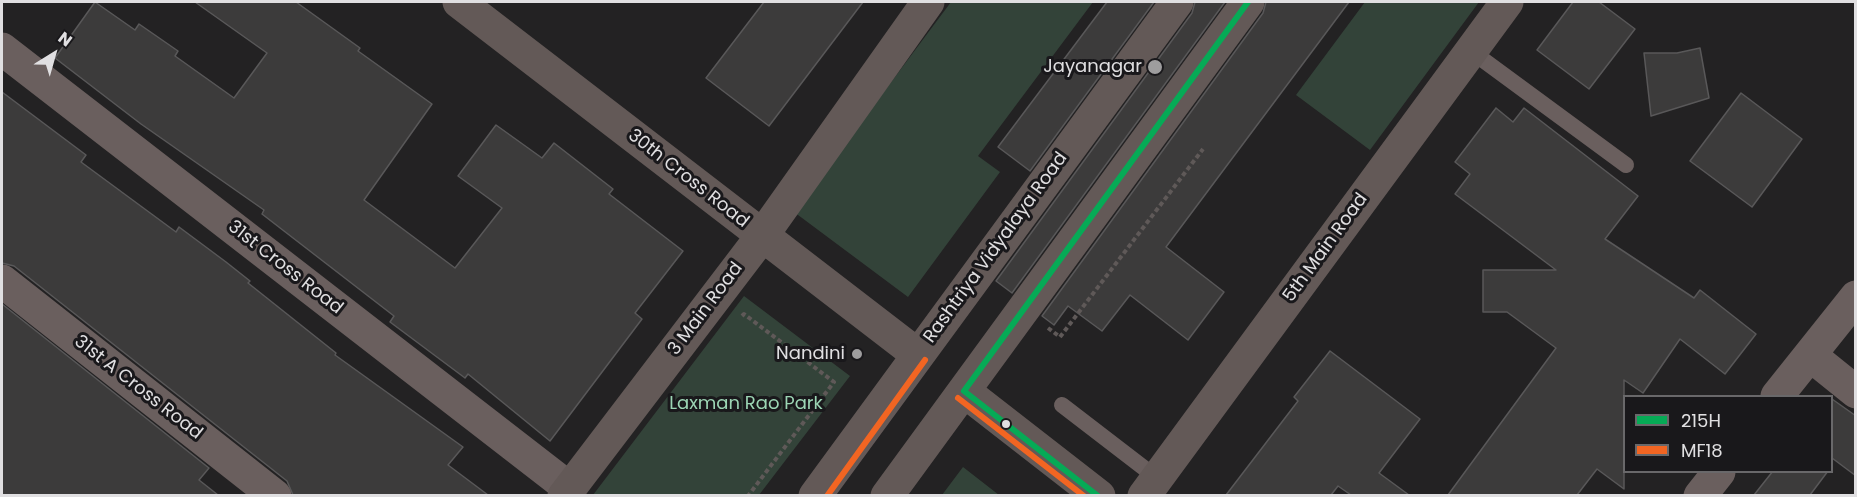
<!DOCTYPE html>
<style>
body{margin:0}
#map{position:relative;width:1857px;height:497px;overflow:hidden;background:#232223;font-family:Poppins,sans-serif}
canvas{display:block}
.frame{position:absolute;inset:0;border:3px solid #e0dfe1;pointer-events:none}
.legend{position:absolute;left:1623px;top:395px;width:210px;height:78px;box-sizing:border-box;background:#19181b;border:2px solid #69686a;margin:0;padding:8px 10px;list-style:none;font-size:18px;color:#e0dfe1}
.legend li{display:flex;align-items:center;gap:12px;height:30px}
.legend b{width:30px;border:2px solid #69686a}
.north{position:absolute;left:24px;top:24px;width:60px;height:60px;-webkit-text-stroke:4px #19181b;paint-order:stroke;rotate:37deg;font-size:16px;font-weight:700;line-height:24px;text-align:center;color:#e0dfe1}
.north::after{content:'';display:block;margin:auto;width:21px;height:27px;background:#e0dfe1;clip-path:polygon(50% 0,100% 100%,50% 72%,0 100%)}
</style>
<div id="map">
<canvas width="1857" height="497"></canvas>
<div class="frame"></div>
<ul class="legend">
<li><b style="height:8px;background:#06aa56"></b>215H</li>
<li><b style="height:8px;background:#f26522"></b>MF18</li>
</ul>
<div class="north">N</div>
</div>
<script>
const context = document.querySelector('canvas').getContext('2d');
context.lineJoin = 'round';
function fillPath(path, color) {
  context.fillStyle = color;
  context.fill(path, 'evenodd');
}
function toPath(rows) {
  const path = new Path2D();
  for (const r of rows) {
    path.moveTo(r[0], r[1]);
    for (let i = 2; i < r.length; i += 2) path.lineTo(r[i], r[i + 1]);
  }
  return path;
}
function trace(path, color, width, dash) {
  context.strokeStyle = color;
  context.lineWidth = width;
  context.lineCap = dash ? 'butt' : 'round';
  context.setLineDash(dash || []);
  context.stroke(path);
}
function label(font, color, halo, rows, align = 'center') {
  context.font = font + ' Poppins,sans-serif';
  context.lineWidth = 6;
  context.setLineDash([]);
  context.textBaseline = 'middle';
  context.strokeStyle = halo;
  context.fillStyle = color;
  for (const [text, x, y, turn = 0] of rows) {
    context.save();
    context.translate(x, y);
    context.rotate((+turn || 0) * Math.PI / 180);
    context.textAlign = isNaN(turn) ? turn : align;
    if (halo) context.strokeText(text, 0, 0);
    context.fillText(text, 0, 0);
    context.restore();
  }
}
fillPath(toPath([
 [951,2,1093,2,978,156,1000,172,908,297,794,212],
 [1365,2,1479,2,1370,150,1296,95],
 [744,296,850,376,759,495,593,495],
 [963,467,999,495,942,495]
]), '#334339');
const building = toPath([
 [95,2,135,30,139,24,178,51,175,56,234,98,267,53,195,2,296,2,360,48,358,51,432,104,364,200,455,268,502,208,458,176,496,125,542,158,554,143,613,189,609,194,683,251,635,313,642,319,550,441,468,374,465,378,390,322,394,316,262,214,264,210,141,124,55,58,95,2],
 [764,2,863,2,769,126,706,78,764,2],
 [1107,2,1154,2,1030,171,998,147,1107,2],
 [1195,2,1225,2,1012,293,996,281,1192,13,1195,2],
 [1266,2,1349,2,1166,247,1224,292,1188,340,1130,295,1102,331,1068,306,1054,325,1042,316,1263,13,1266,2],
 [1573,2,1599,2,1635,29,1589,89,1537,50,1573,2],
 [1700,48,1709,98,1651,116,1644,53,1677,53,1700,48],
 [2,92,86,155,81,162,176,232,179,227,226,262,250,281,248,283,336,353,335,355,463,447,448,465,488,495,293,495,287,481,14,266,2,263,2,92],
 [1741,93,1802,139,1752,207,1690,161,1741,93],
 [1496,108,1513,122,1524,108,1638,196,1605,239,1694,298,1700,290,1756,334,1725,374,1680,339,1643,393,1624,380,1624,489,1597,469,1577,495,1448,495,1556,348,1507,312,1483,312,1483,270,1556,270,1455,194,1470,174,1455,162,1496,108],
 [2,304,209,468,199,480,218,495,2,495,2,304],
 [1330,351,1420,419,1379,473,1409,495,1351,495,1338,486,1331,495,1226,495,1298,401,1294,397,1330,351],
 [1832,399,1856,416,1856,476,1832,458,1832,399],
 [1773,471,1828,471,1810,495,1754,495,1773,471]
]);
fillPath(building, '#3c3b3b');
trace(building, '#595859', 1.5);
trace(toPath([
 [742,316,744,314,834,382,748,496],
 [1048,328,1060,337,1203,149]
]), '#5f5958', 4, [4.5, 3]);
trace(toPath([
 [1471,51,1626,165],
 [1062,405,1157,478]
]), '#6a5f5e', 16);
trace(toPath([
 [2,49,569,488],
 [2,281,275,496],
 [1810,355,1856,392],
 [1777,396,1856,297],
 [1700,496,1719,472]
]), '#6a5f5e', 33);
trace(toPath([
 [459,2,918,355],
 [964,391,1099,496],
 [564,496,762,236,928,2],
 [815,496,1177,2],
 [887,496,1248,2],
 [1144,496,1507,2]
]), '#635957', 33);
trace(toPath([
 [1098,496,964,391,1248,2]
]), '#06aa56', 6);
trace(toPath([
 [958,398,1084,496],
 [827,496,925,360]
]), '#f26522', 6);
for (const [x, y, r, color] of [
 [1155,67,8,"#9e9d9e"],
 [857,354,6,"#9e9d9e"],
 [1006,424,5,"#e0dfe1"]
]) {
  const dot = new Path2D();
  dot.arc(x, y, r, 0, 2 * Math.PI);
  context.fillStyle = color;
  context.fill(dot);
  trace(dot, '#19181b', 2);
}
label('18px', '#e0dfe1', '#19181b', [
 ["Jayanagar",1142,67],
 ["Nandini",845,354]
], 'right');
label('18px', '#e0dfe1', '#19181b', [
 ["30th Cross Road",688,179,38],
 ["Rashtriya Vidyalaya Road",996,248,-54],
 ["5th Main Road",1326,248,-54],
 ["31st Cross Road",285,268,38],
 ["3 Main Road",706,309,-53],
 ["31st A Cross Road",138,388,38]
]);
label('18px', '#9cd5b4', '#19181b', [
 ["Laxman Rao Park",746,404]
]);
</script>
